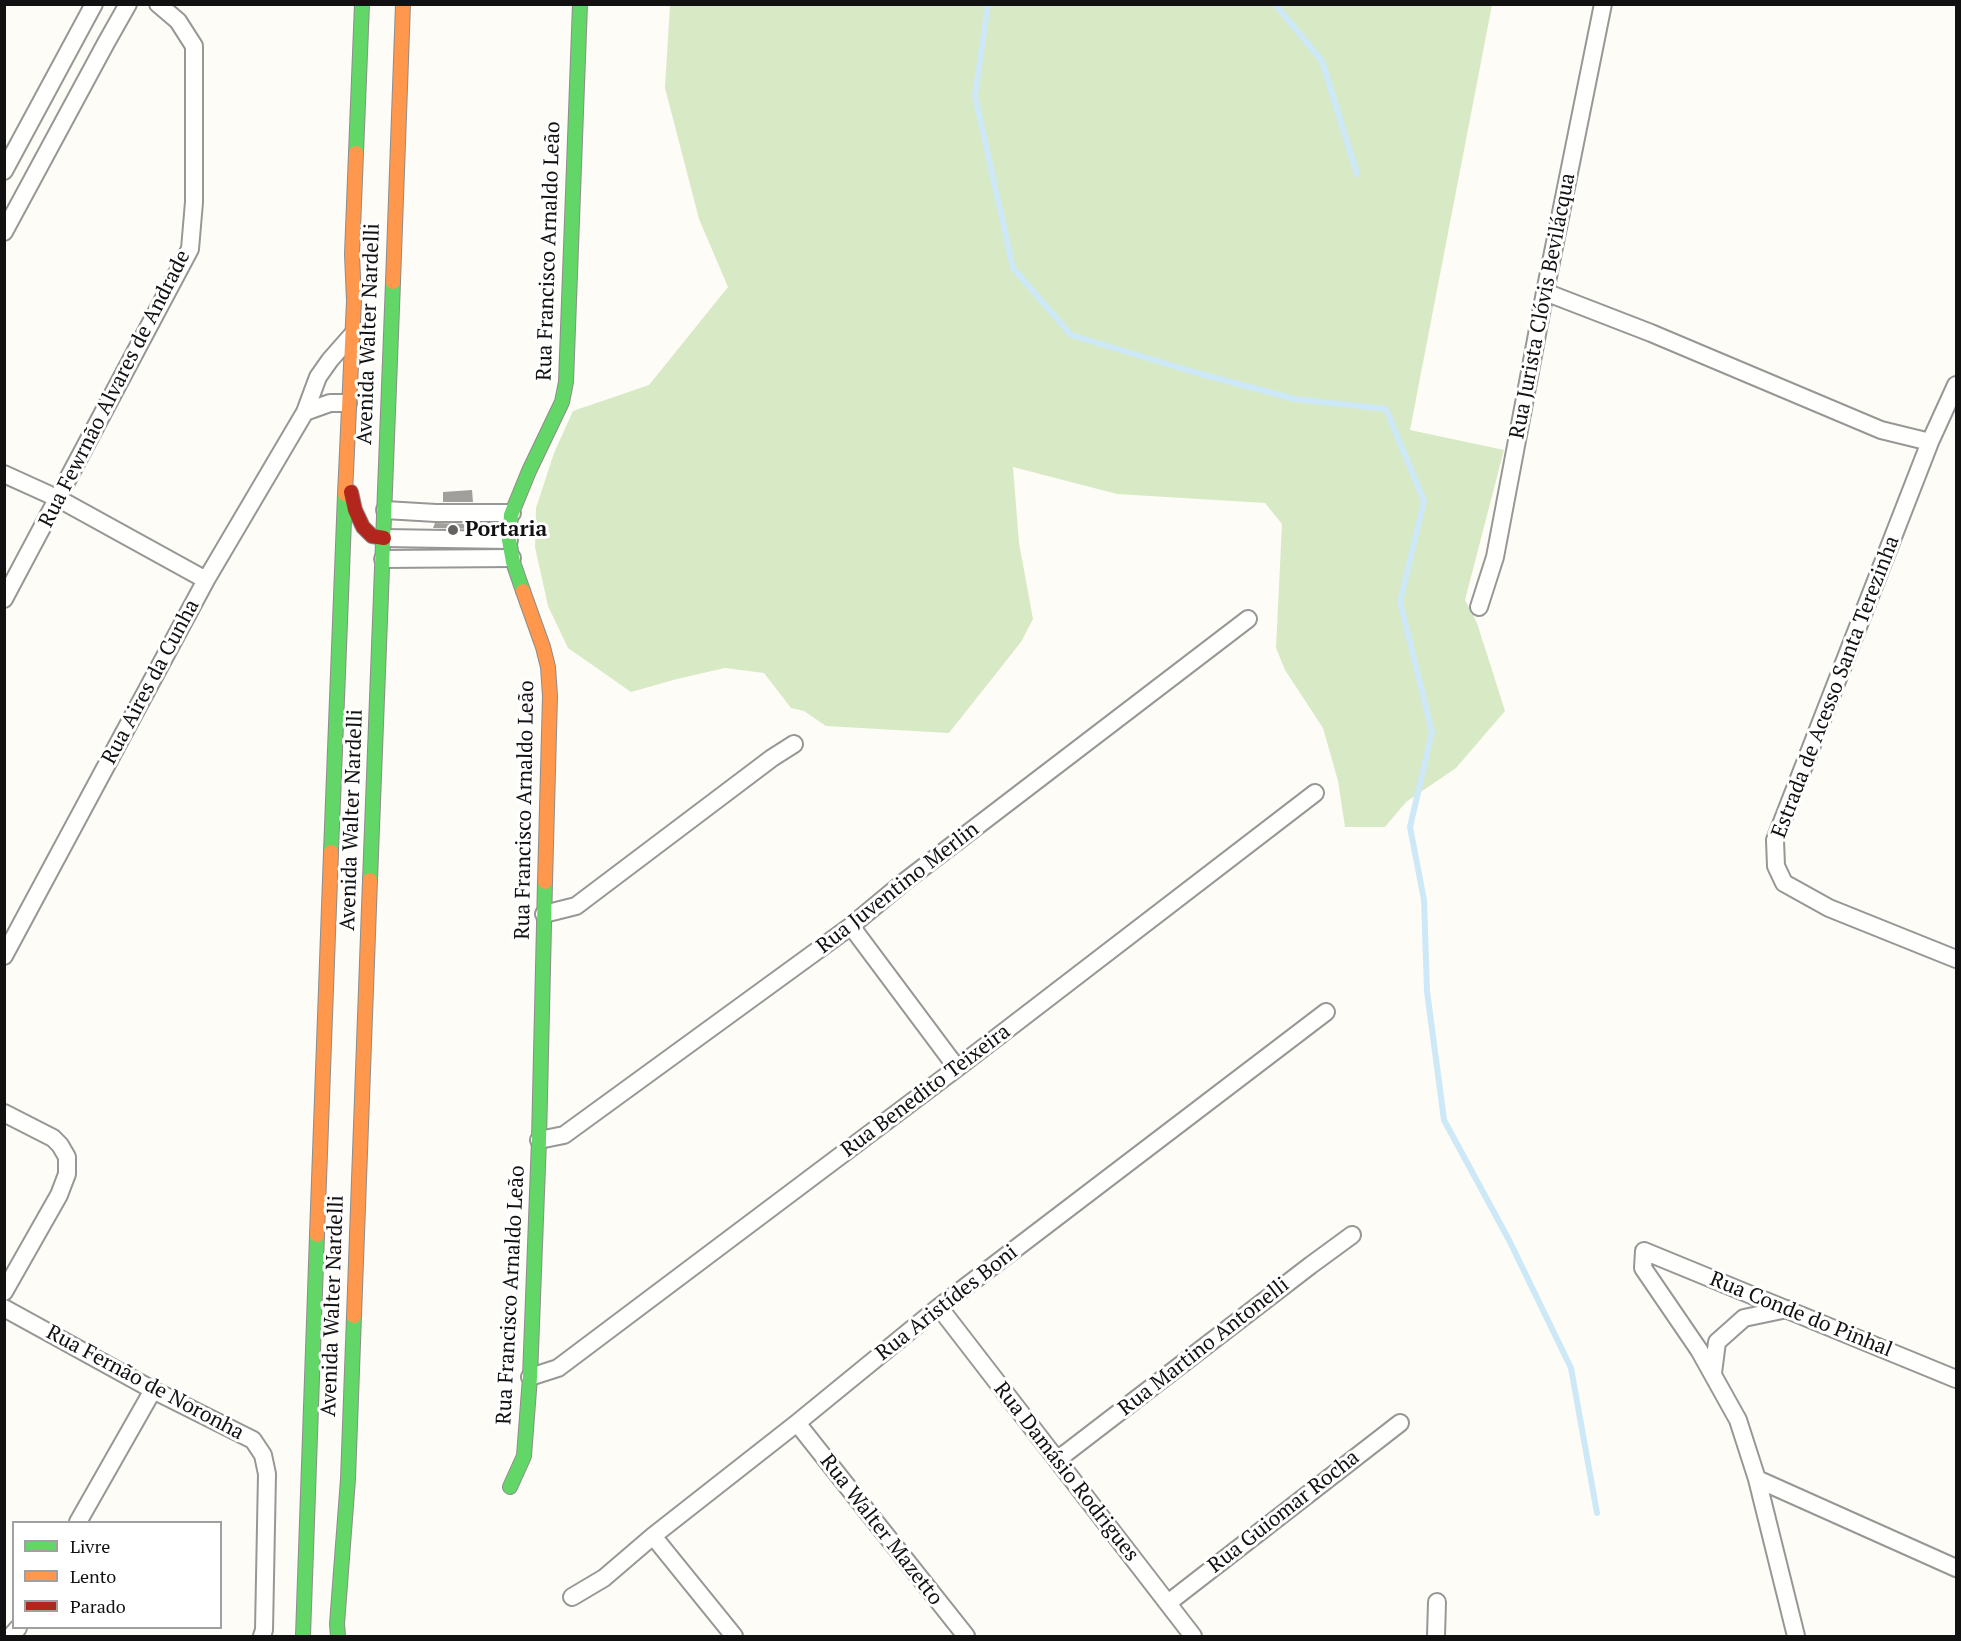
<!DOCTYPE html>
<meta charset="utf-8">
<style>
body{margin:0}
#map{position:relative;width:1961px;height:1641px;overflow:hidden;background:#fdfcf7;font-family:"PT Serif",serif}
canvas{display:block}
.frame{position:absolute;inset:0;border:6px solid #111;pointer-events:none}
.legend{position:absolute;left:12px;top:1521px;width:210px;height:108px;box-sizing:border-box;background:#fff;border:2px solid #a0a0a0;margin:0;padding:8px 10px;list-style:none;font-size:18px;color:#111}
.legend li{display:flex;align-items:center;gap:12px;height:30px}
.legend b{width:30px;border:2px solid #a0a0a0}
</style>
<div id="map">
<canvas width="1961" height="1641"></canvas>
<div class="frame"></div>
<ul class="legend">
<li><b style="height:8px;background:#63d668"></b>Livre</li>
<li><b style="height:8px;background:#ff974d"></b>Lento</li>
<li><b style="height:8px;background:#b3261e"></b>Parado</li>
</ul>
</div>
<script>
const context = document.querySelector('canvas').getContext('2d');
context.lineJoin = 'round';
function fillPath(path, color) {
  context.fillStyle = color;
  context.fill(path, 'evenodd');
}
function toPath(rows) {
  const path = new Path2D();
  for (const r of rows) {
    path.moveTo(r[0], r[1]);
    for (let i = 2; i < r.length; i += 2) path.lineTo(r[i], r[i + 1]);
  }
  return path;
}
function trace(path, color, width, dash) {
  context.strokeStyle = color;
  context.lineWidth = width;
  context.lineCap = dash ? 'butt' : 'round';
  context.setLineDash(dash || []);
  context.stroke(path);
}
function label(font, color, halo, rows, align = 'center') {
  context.font = font + ' "PT Serif",serif';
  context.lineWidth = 6;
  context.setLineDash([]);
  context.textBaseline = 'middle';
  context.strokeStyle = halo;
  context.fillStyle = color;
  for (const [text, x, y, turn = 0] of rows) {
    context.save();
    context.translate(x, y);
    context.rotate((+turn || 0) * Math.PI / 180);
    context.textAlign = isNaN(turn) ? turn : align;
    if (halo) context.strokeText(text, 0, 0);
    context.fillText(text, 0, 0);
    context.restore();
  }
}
fillPath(toPath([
 [670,5,1492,5,1410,430,1504,450,1465,600,1477,623,1505,711,1456,768,1406,802,1385,827,1345,827,1338,781,1323,728,1285,670,1276,648,1282,524,1265,503,1117,494,1013,467,1019,543,1033,619,1021,642,949,733,826,726,804,711,791,708,764,673,725,668,677,679,631,692,568,648,548,606,535,547,536,508,554,453,573,411,649,385,728,287,699,219,665,88]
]), '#d8eac5');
trace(toPath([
 [988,4,975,96,1013,268,1071,335,1197,373,1295,399,1386,409,1424,501,1400,602,1432,732,1410,827,1424,900,1427,991,1444,1120,1509,1240,1571,1368,1597,1513],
 [1275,4,1322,61,1357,174]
]), '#cde8f7', 6);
fillPath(toPath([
 [472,490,473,502,443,502,443,492],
 [435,523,474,524,474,529,433,528]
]), '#a19f9c');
const street = toPath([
 [4,171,94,4],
 [4,232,106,43,128,4],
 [1545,292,1651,333,1881,430,1930,442],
 [1956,385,1930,442,1775,840,1776,866,1784,883,1829,908,1956,959],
 [305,412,330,403,348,403],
 [4,474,59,499,206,580],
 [385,510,436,513,512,513],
 [384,538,509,540],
 [383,559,512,558],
 [4,599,190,249,194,202,194,46,178,21,158,4],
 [1479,607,1495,557,1545,292,1603,4],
 [544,914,576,906,772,758,794,744],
 [851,926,957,1068],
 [4,956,206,580,305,412,318,377,330,360,352,335],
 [4,1113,53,1138,60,1145,67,1157,67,1174,59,1195,4,1292],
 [539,1140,564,1135,851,926,904,882,1248,619],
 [939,1307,1193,1636],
 [4,1308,153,1390,253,1440,263,1455,267,1474,264,1630,262,1636],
 [1713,1373,1717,1342,1744,1318,1787,1309],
 [530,1377,558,1368,957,1068,1315,793],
 [797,1423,966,1636],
 [1057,1460,1311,1265,1352,1235],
 [1757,1479,1956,1568],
 [78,1522,153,1390],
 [653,1536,734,1636],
 [572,1597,604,1578,653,1536,797,1423,939,1307,1326,1012],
 [1168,1603,1400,1423],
 [11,1636,18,1628],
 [1436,1636,1437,1602],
 [1796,1636,1757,1479,1738,1420,1699,1350,1643,1268,1644,1251,1956,1379]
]);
const fast = toPath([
 [356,153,362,4],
 [523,591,513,562,509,540,511,515,529,471,562,402,566,382,580,4],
 [331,852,345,494],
 [370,880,393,282],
 [510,1487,524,1456,530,1377,539,1140,545,882],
 [303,1636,317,1235],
 [338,1636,337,1624,348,1479,354,1316]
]);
const slow = toPath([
 [393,282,403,4],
 [345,494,354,301,352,254,356,153],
 [523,591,543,647,548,667,550,696,545,882],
 [317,1235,331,852],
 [354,1316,370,880]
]);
const jam = toPath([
 [351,492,355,510,363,527,372,536,384,538]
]);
trace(street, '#979795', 20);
trace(fast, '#8e8d8b', 16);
trace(slow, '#8e8d8b', 16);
trace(jam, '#8e8d8b', 16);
trace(street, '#fffffe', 16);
trace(fast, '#63d668', 14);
trace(slow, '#ff974d', 14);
trace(jam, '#b3261e', 14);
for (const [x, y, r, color] of [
 [453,530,6,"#646362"]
]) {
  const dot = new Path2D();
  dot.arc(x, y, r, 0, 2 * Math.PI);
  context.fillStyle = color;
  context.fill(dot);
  trace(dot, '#fff', 2);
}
label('21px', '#111', '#fff', [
 ["Rua Francisco Arnaldo Leão",549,251,-88],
 ["Rua Jurista Clóvis Bevilácqua",1543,306,-79],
 ["Avenida Walter Nardelli",369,334,-88],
 ["Rua Fewrnão Alvares de Andrade",115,389,-63],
 ["Rua Aires da Cunha",151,682,-62],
 ["Estrada de Acesso Santa Terezinha",1836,687,-69],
 ["Rua Francisco Arnaldo Leão",525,810,-89],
 ["Avenida Walter Nardelli",352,820,-88],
 ["Rua Juventino Merlin",898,888,-38],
 ["Rua Benedito Teixeira",926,1091,-37],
 ["Rua Francisco Arnaldo Leão",511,1295,-87],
 ["Rua Aristídes Boni",947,1303,-38],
 ["Avenida Walter Nardelli",333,1306,-88],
 ["Rua Conde do Pinhal",1801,1315,22],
 ["Rua Martino Antonelli",1204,1347,-38],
 ["Rua Fernão de Noronha",145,1383,28],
 ["Rua Damásio Rodrigues",1066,1472,52],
 ["Rua Guiomar Rocha",1284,1512,-38],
 ["Rua Walter Mazetto",881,1530,52]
]);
label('bold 21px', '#111', '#fff', [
 ["Portaria",465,530]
], 'left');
</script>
